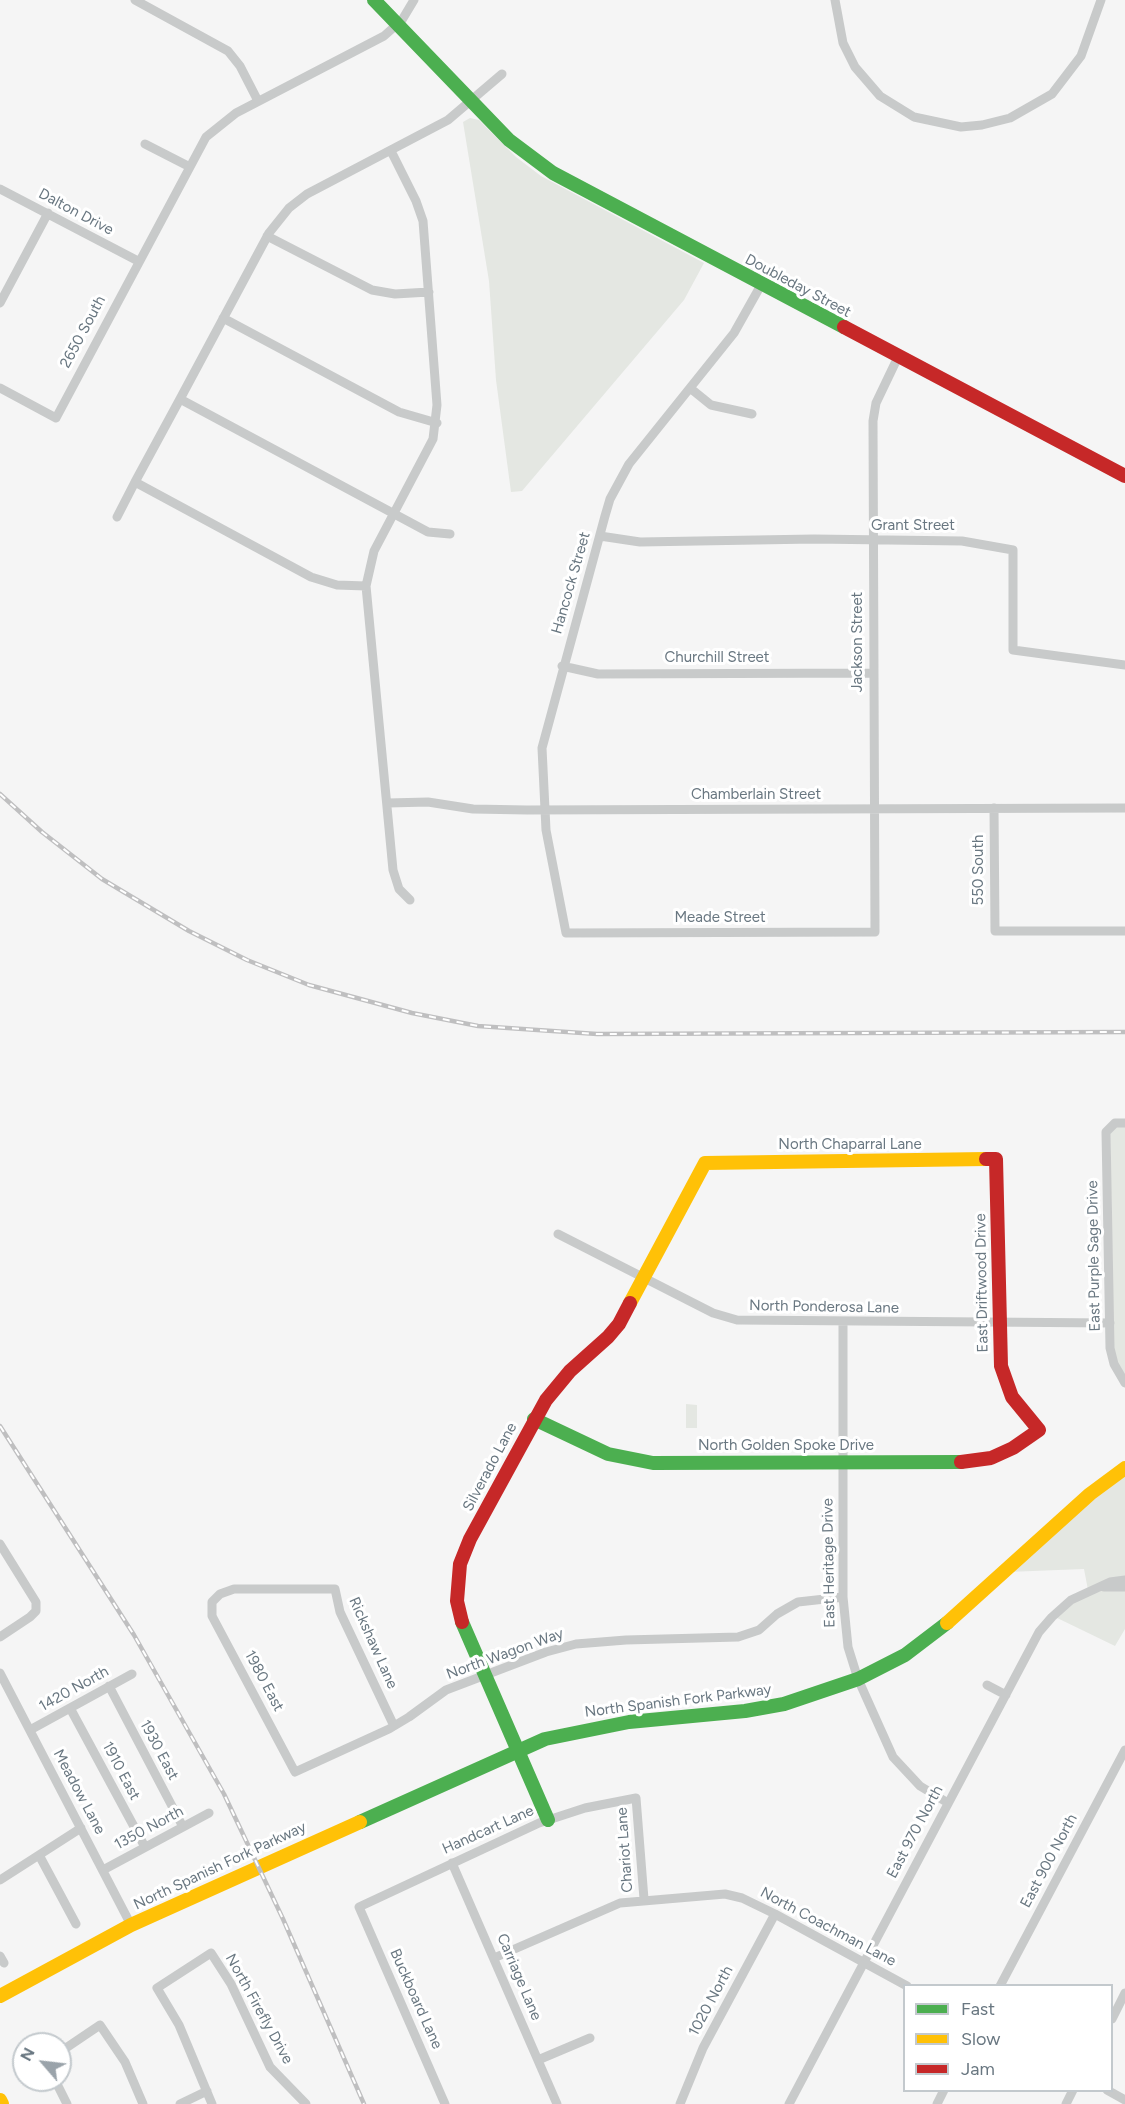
<!DOCTYPE html>
<style>
body{margin:0}
#map{position:relative;width:1125px;height:2104px;overflow:hidden;background:#f5f5f5;font-family:Figtree,sans-serif}
canvas{display:block}
.legend{position:absolute;left:903px;top:1984px;width:210px;height:108px;box-sizing:border-box;background:#fff;border:2px solid #c3c9cd;margin:0;padding:8px 10px;list-style:none;font-size:18px;color:#697781}
.legend li{display:flex;align-items:center;gap:12px;height:30px}
.legend b{width:30px;border:2px solid #c3c9cd}
.north{position:absolute;left:12px;top:2032px;width:60px;height:60px;box-sizing:border-box;background:#fff;border:2px solid #c3c9cd;border-radius:50%;rotate:298deg;font-size:16px;font-weight:700;line-height:24px;text-align:center;color:#697781}
.north::after{content:'';display:block;margin:auto;width:21px;height:27px;background:#9aa3aa;clip-path:polygon(50% 0,100% 100%,50% 72%,0 100%)}
</style>
<div id="map">
<canvas width="1125" height="2104"></canvas>
<ul class="legend">
<li><b style="height:8px;background:#4caf50"></b>Fast</li>
<li><b style="height:8px;background:#ffc107"></b>Slow</li>
<li><b style="height:8px;background:#c62828"></b>Jam</li>
</ul>
<div class="north">N</div>
</div>
<script>
const context = document.querySelector('canvas').getContext('2d');
context.lineJoin = 'round';
function fillPath(path, color) {
  context.fillStyle = color;
  context.fill(path, 'evenodd');
}
function toPath(rows) {
  const path = new Path2D();
  for (const r of rows) {
    path.moveTo(r[0], r[1]);
    for (let i = 2; i < r.length; i += 2) path.lineTo(r[i], r[i + 1]);
  }
  return path;
}
function trace(path, color, width, dash) {
  context.strokeStyle = color;
  context.lineWidth = width;
  context.lineCap = dash ? 'butt' : 'round';
  context.setLineDash(dash || []);
  context.stroke(path);
}
function label(font, color, halo, rows, align = 'center') {
  context.font = font + ' Figtree,sans-serif';
  context.lineWidth = 6;
  context.setLineDash([]);
  context.textBaseline = 'middle';
  context.strokeStyle = halo;
  context.fillStyle = color;
  for (const [text, x, y, turn = 0] of rows) {
    context.save();
    context.translate(x, y);
    context.rotate((+turn || 0) * Math.PI / 180);
    context.textAlign = isNaN(turn) ? turn : align;
    if (halo) context.strokeText(text, 0, 0);
    context.fillText(text, 0, 0);
    context.restore();
  }
}
fillPath(toPath([
 [470,118,479,120,516,157,541,176,704,263,684,300,522,491,511,492,496,380,489,281,463,122],
 [1125,1123,1125,1383,1114,1364,1110,1126],
 [686,1404,697,1405,697,1428,686,1428],
 [1125,1468,1125,1629,1115,1646,1051,1615,1088,1590,1084,1569,1007,1572]
]), '#e4e7e2');
trace(toPath([
 [135,0,228,51,240,66,258,101],
 [835,0,843,43,855,67,880,96,914,117,961,127,982,125,1010,118,1052,94,1081,56,1101,0],
 [145,144,188,166],
 [391,151,416,201,423,221,437,405,433,439,374,551,366,586,393,870,399,889,410,900],
 [0,189,138,261],
 [267,236,372,290,395,294,429,292],
 [761,285,734,333,629,464,610,499,605,516,542,748,546,830,566,933,875,932,873,421,876,403,898,357],
 [0,303,48,213],
 [223,318,399,412,437,423],
 [0,388,56,418,206,137,236,113,384,36,402,20,414,0],
 [690,388,711,405,752,414],
 [180,399,135,482,311,577,337,585,366,586],
 [117,517,135,482],
 [450,534,428,532,180,399,269,233,289,208,307,194,448,120,502,74],
 [600,536,640,542,814,539,962,541,1013,550,1013,650,1125,665],
 [562,666,598,674,873,673],
 [388,803,428,802,473,809,527,810,1125,808],
 [994,808,995,931,1125,931],
 [1125,1123,1115,1123,1106,1132,1110,1348,1114,1364,1125,1383],
 [558,1234,713,1313,737,1320,1110,1323],
 [843,1323,843,1597,848,1647,858,1679,893,1757,920,1786,948,1803],
 [0,1544,36,1602,36,1611,30,1617,0,1637],
 [1104,1587,1125,1587],
 [0,1673,131,1925],
 [987,1685,1006,1695],
 [109,1686,183,1827],
 [70,1708,145,1847],
 [394,1726,340,1612,335,1589,234,1589,220,1594,212,1602,212,1616,295,1772,389,1729,409,1717,446,1690,546,1652,576,1644,626,1640,738,1637,759,1630,777,1614,798,1602,843,1597],
 [30,1730,132,1674],
 [39,1855,76,1924],
 [452,1863,557,2104],
 [103,1870,209,1813],
 [0,1880,81,1828],
 [0,1956,4,1963],
 [494,1958,620,1903,725,1894,742,1898,775,1914,907,1986],
 [1000,1986,1125,1750],
 [1112,2019,1125,1993],
 [60,2052,100,2025,125,2062,143,2104],
 [538,2060,590,2038],
 [55,2080,67,2104],
 [1107,2090,1125,2100],
 [180,2104,207,2091],
 [212,2104,179,2025,157,1988,211,1953,231,1984,270,2067,306,2104],
 [445,2104,359,1907,539,1823,585,1808,636,1798,644,1899],
 [680,2104,703,2048,775,1914],
 [789,2104,1039,1632,1052,1617,1071,1600,1110,1582,1125,1580],
 [937,2104,944,2090],
 [1066,2104,1073,2090]
]), '#c8caca', 9);
trace(toPath([
 [374,0,509,140,553,173,844,327],
 [534,1419,608,1454,653,1463,961,1462],
 [462,1622,548,1820],
 [360,1822,545,1739,629,1722,745,1711,784,1704,858,1679,905,1655,947,1623]
]), '#4caf50', 14);
trace(toPath([
 [630,1303,705,1163,986,1159],
 [947,1623,1090,1494,1125,1468],
 [0,1996,131,1925,360,1822],
 [0,2100,2,2104]
]), '#ffc107', 14);
trace(toPath([
 [844,327,1125,476],
 [961,1462,991,1458,1013,1448,1039,1430,1012,1397,1001,1366,996,1159,986,1159],
 [462,1622,457,1601,460,1564,470,1539,546,1400,570,1371,608,1337,619,1324,630,1303]
]), '#c62828', 14);
const rail = toPath([
 [0,794,42,832,102,879,189,931,247,960,309,985,412,1013,478,1026,597,1034,1125,1032],
 [0,1426,134,1635,224,1794,283,1919,364,2104]
]);
trace(rail, '#bfbfc0', 4.5);
trace(rail, '#fff', 2, [7]);
label('15px', '#697781', '#fff', [
 ["Dalton Drive",76,212,28],
 ["Doubleday Street",798,286,28],
 ["2650 South",83,332,-62],
 ["Grant Street",913,526],
 ["Hancock Street",571,583,-74],
 ["Jackson Street",858,642,-90],
 ["Churchill Street",717,658],
 ["Chamberlain Street",756,795],
 ["550 South",979,870,-90],
 ["Meade Street",720,918],
 ["North Chaparral Lane",850,1145],
 ["East Purple Sage Drive",1094,1256,-91],
 ["East Driftwood Drive",982,1283,-91],
 ["North Ponderosa Lane",824,1307,1],
 ["North Golden Spoke Drive",786,1446],
 ["Silverado Lane",490,1467,-62],
 ["East Heritage Drive",829,1563,-91],
 ["Rickshaw Lane",373,1643,66],
 ["North Wagon Way",505,1654,-20],
 ["1980 East",264,1681,62],
 ["1420 North",74,1689,-29],
 ["North Spanish Fork Parkway",678,1701,-7],
 ["1930 East",159,1750,62],
 ["1910 East",121,1771,62],
 ["Meadow Lane",79,1792,62],
 ["1350 North",149,1828,-28],
 ["Handcart Lane",488,1830,-24],
 ["East 970 North",915,1832,-62],
 ["Chariot Lane",625,1850,-94],
 ["East 900 North",1049,1861,-62],
 ["North Spanish Fork Parkway",220,1866,-25],
 ["North Coachman Lane",828,1927,28],
 ["Carriage Lane",519,1977,67],
 ["Buckboard Lane",416,1999,66],
 ["1020 North",711,2001,-62],
 ["North Firefly Drive",259,2009,61]
]);
</script>
